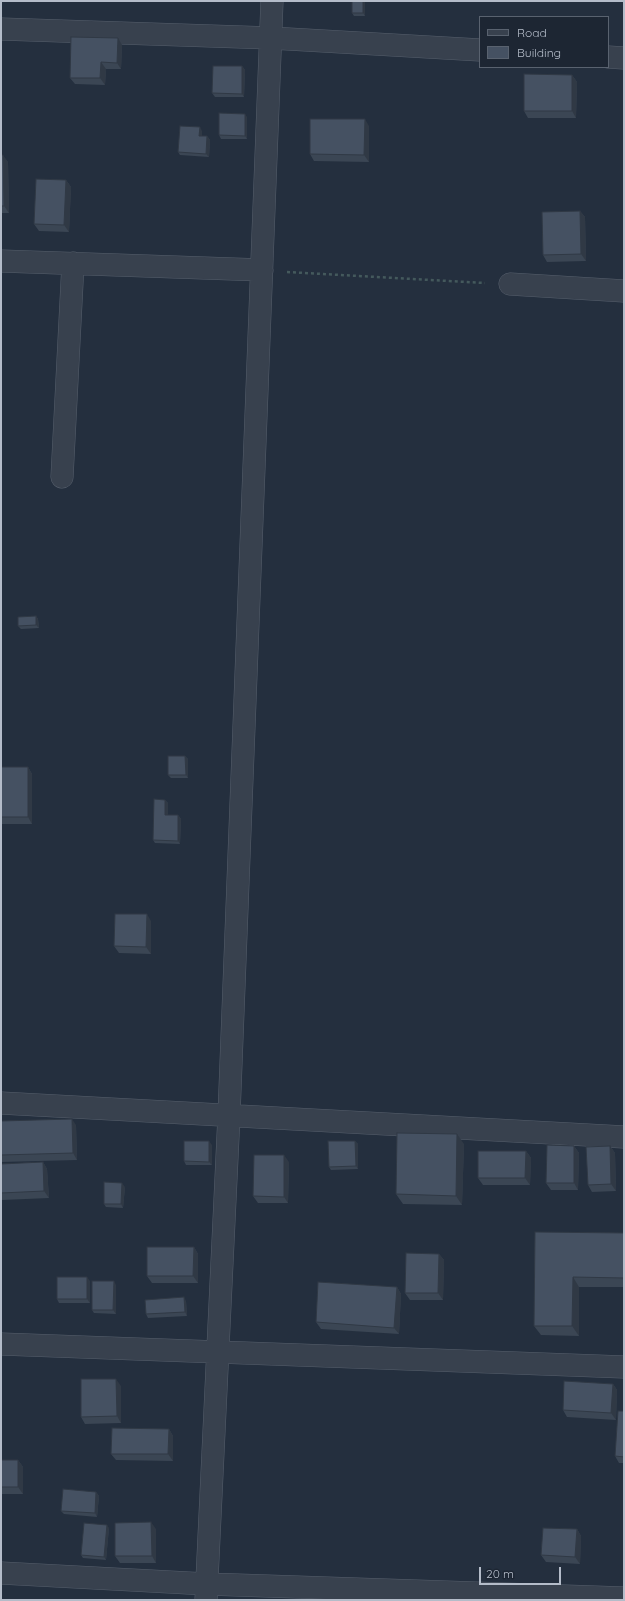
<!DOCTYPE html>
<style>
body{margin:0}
#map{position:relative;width:625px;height:1601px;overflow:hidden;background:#242f3e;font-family:Quicksand,sans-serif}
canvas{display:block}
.frame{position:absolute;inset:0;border:2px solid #b4bcc9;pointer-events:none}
.legend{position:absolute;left:479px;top:16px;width:130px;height:52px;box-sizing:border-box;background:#1d2633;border:1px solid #59626f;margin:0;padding:5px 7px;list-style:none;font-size:12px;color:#b4bcc9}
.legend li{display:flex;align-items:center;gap:8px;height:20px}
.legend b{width:20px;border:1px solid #59626f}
.scale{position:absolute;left:479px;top:1567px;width:82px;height:18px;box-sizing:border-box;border:2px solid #b4bcc9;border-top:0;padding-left:5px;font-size:12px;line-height:14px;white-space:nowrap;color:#b4bcc9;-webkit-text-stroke:3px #1d2633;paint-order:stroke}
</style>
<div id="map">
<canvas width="625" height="1601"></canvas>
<div class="frame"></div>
<ul class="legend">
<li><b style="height:5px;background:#38414e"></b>Road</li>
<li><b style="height:11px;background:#455162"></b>Building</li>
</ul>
<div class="scale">20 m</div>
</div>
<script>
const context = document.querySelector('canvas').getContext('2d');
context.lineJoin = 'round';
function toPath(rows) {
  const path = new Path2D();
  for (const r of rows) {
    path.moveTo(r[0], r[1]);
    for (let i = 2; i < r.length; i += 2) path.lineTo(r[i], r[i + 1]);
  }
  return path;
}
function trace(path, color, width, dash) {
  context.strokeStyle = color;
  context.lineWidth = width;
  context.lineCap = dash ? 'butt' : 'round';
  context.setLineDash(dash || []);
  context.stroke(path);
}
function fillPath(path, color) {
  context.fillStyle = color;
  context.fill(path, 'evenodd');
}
const minor = toPath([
 [1,29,271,38,480,50],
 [608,57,624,58],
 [1,261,262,270],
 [510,284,624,291],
 [62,477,73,263],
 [1,1103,624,1137],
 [1,1344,624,1367],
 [1,1573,207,1584,624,1598],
 [206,1600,229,1115,272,1]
]);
trace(minor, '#565f6c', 23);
trace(toPath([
 [287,272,485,283]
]), '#44595c', 2.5, [3, 3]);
trace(minor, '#38414e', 22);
fillPath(toPath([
 [365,1,365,16,354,16,352,13],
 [122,45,121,69,106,69,105,85,75,84,70,78],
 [242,66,245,70,244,97,215,97,212,93],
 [572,75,577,82,576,118,528,118,524,111],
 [247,117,247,139,221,139,219,135],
 [369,126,369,162,314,161,310,154],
 [202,131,202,136,207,136,210,140,209,157,180,155,178,152],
 [1,155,8,162,9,213,1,213],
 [66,180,71,187,69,232,39,231,34,224],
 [580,211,585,217,586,261,547,262,543,255],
 [36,616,38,619,39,628,21,629,18,626],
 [185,756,188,759,188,778,171,778,168,775],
 [1,767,28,767,32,774,32,824,1,824],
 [165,800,168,803,168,815,178,815,181,819,180,844,155,843,153,840],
 [151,921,151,954,119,953,114,946],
 [1,1121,76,1125,77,1160,1,1162],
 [355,1141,358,1144,358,1169,331,1170,329,1167],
 [464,1144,462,1205,403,1204,396,1194],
 [212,1145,212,1165,186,1165,184,1161],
 [574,1146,579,1153,578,1190,551,1190,546,1183],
 [610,1146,615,1153,616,1191,592,1192,588,1185],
 [526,1151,531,1158,530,1185,483,1185,478,1178],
 [43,1162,47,1169,49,1198,2,1200,1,1198,1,1164],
 [289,1162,288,1203,258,1203,253,1196],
 [125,1187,123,1208,106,1207,104,1204],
 [535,1232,624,1233,624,1287,579,1287,579,1336,541,1335,534,1326],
 [194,1247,198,1254,198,1283,152,1283,147,1276],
 [439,1254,444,1260,443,1300,410,1300,405,1293],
 [90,1281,90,1303,59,1303,57,1299],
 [116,1285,116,1314,94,1313,92,1310],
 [397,1287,401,1294,399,1334,321,1329,316,1322],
 [186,1301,187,1316,148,1318,146,1314],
 [613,1384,617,1390,616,1420,567,1417,563,1410],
 [121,1386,121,1423,85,1424,81,1417],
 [624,1411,624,1463,619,1463,615,1456],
 [169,1429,173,1436,173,1461,116,1460,111,1454],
 [1,1460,18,1460,23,1467,23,1494,1,1494],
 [96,1492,99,1496,97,1517,64,1514,61,1511],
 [109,1528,106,1560,83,1558,81,1555],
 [156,1529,156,1563,120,1563,115,1556],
 [577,1529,581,1536,580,1564,546,1562,541,1555]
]), '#3b4654');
fillPath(toPath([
 [363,1,365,1,365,16,363,13],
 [118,38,122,45,121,69,117,63],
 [101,62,106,69,105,85,100,78],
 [242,66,245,70,244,97,242,94],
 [572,75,577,82,576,118,572,111],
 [245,114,247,117,247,139,245,136],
 [365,119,369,126,369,162,364,155],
 [200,127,202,131,202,139,199,136],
 [207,136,210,140,209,157,206,154],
 [3,155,8,162,9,213,4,206],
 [66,180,71,187,69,232,64,225],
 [580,211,585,217,586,261,581,254],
 [36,616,38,619,39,628,36,625],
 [185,756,188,759,188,778,186,775],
 [28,767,32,774,32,824,28,817],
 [165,800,168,803,168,818,165,815],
 [178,815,181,819,180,844,178,841],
 [147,914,151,921,151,954,146,947],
 [72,1119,76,1125,77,1160,73,1153],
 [457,1134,464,1144,462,1205,456,1196],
 [209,1141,212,1145,212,1165,209,1162],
 [355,1141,358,1144,358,1169,356,1166],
 [574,1146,579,1153,578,1190,574,1183],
 [610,1146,615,1153,616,1191,611,1184],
 [526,1151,531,1158,530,1185,525,1178],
 [284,1155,289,1162,288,1203,284,1197],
 [43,1162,47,1169,49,1198,44,1191],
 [122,1183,125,1187,123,1208,121,1204],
 [194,1247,198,1254,198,1283,193,1276],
 [439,1254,444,1260,443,1300,438,1293],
 [87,1277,90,1281,90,1303,87,1299],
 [573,1277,579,1287,579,1336,572,1326],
 [114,1281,116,1285,116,1314,113,1310],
 [397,1287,401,1294,399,1334,394,1328],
 [184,1297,186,1301,187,1316,185,1312],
 [116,1379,121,1386,121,1423,117,1416],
 [613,1384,617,1390,616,1420,611,1413],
 [169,1429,173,1436,173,1461,168,1454],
 [18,1460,23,1467,23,1494,18,1487],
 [96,1492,99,1496,97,1517,95,1513],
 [151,1522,156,1529,156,1563,152,1556],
 [107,1525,109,1528,106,1560,104,1557],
 [577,1529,581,1536,580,1564,575,1557]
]), '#303945');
const building = toPath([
 [352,1,363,1,363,13,352,13,352,1],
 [71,37,118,38,117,63,101,62,100,78,70,78,71,37],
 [213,66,242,66,242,94,212,93,213,66],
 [524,74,572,75,572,111,524,111,524,74],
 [219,113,245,114,245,136,219,135,219,113],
 [310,119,365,119,364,155,310,154,310,119],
 [180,126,200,127,199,136,207,136,206,154,178,152,180,126],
 [1,155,3,155,4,206,1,206,1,155],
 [36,179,66,180,64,225,34,224,36,179],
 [580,211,581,254,543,255,542,212,580,211],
 [36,616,36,625,18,626,18,617,36,616],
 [168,756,185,756,186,775,168,775,168,756],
 [1,767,28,767,28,817,1,817,1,767],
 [154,799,165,800,165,815,178,815,178,841,153,840,154,799],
 [115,914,147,914,146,947,114,946,115,914],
 [72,1119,73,1153,1,1155,1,1121,72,1119],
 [397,1133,457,1134,456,1196,396,1194,397,1133],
 [184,1141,209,1141,209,1162,184,1161,184,1141],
 [328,1141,355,1141,356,1166,329,1167,328,1141],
 [547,1145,574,1146,574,1183,546,1183,547,1145],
 [610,1146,611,1184,588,1185,586,1147,610,1146],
 [478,1151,526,1151,525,1178,478,1178,478,1151],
 [254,1155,284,1155,284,1197,253,1196,254,1155],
 [43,1162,44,1191,1,1193,1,1164,43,1162],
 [104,1182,122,1183,121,1204,104,1204,104,1182],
 [535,1232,624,1233,624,1278,573,1277,572,1326,534,1326,535,1232],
 [147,1247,194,1247,193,1276,147,1276,147,1247],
 [406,1253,439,1254,438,1293,405,1293,406,1253],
 [57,1277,87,1277,87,1299,57,1299,57,1277],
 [92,1281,114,1281,113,1310,92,1310,92,1281],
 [318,1282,397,1287,394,1328,316,1322,318,1282],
 [184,1297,185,1312,146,1314,145,1300,184,1297],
 [81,1379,116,1379,117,1416,81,1417,81,1379],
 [564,1381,613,1384,611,1413,563,1410,564,1381],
 [618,1411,624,1411,624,1457,615,1456,618,1411],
 [112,1428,169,1429,168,1454,111,1454,112,1428],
 [1,1460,18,1460,18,1487,1,1487,1,1460],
 [63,1489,96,1492,95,1513,61,1511,63,1489],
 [151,1522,152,1556,115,1556,115,1523,151,1522],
 [84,1523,107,1525,104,1557,81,1555,84,1523],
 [543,1528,577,1529,575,1557,541,1555,543,1528]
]);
fillPath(building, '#455162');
trace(building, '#303945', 1);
</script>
